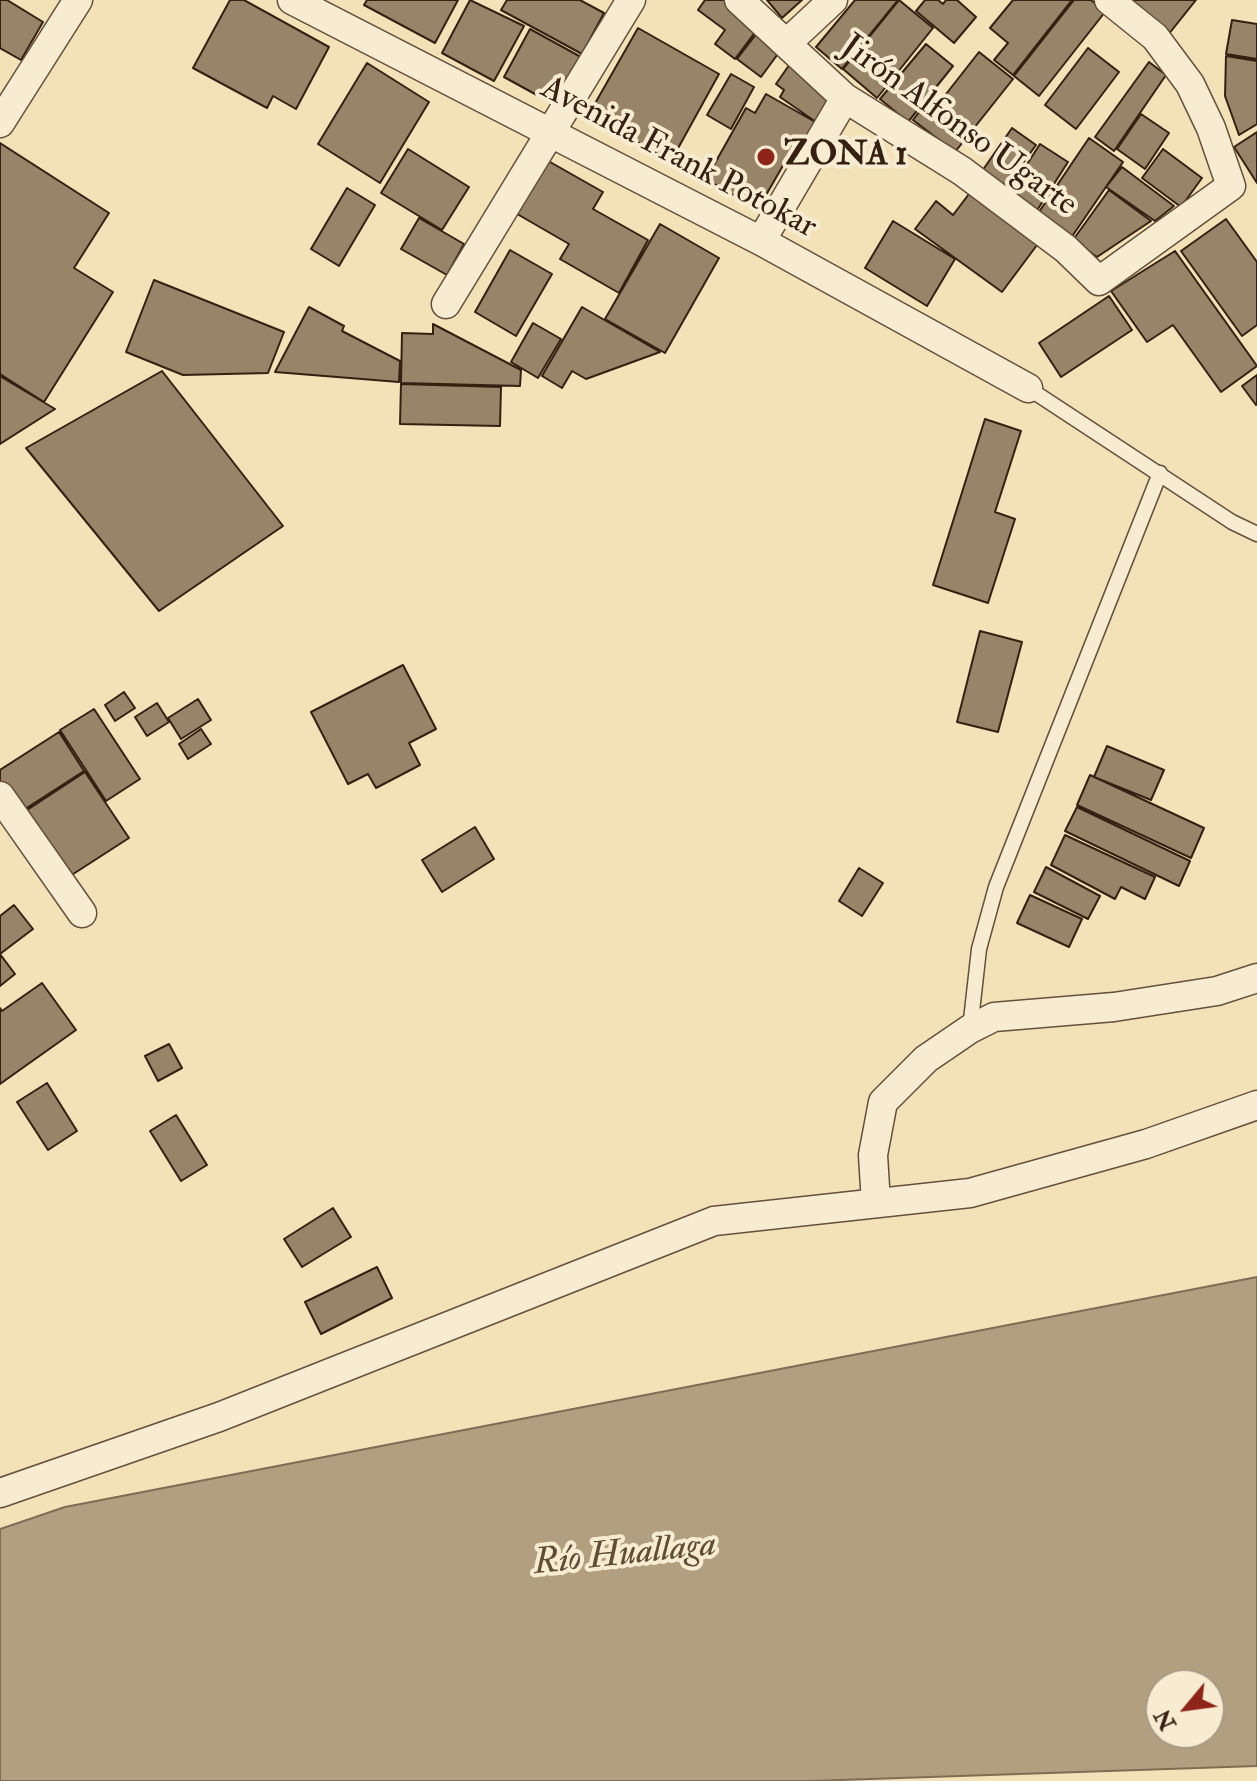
<!DOCTYPE html>
<meta charset="utf-8">
<style>
body{margin:0}
#map{position:relative;width:1257px;height:1781px;overflow:hidden;background:#f3e1b8;font-family:"IM FELL Double Pica",serif}
canvas{display:block}
.north{position:absolute;left:1145px;top:1669px;width:80px;height:80px;box-sizing:border-box;background:#f7ecd1;border:2px solid #a99a85;border-radius:50%;rotate:241deg;font-size:22px;font-weight:700;line-height:32px;text-align:center;color:#352012}
.north::after{content:'';display:block;margin:auto;width:28px;height:36px;background:#8f2418;clip-path:polygon(50% 0,100% 100%,50% 72%,0 100%)}
</style>
<div id="map">
<canvas width="1257" height="1781"></canvas>
<div class="north">N</div>
</div>
<script>
const context = document.querySelector('canvas').getContext('2d');
context.lineJoin = 'round';
function fillPath(path, color) {
  context.fillStyle = color;
  context.fill(path, 'evenodd');
}
function toPath(rows) {
  const path = new Path2D();
  for (const r of rows) {
    path.moveTo(r[0], r[1]);
    for (let i = 2; i < r.length; i += 2) path.lineTo(r[i], r[i + 1]);
  }
  return path;
}
function trace(path, color, width, dash) {
  context.strokeStyle = color;
  context.lineWidth = width;
  context.lineCap = dash ? 'butt' : 'round';
  context.setLineDash(dash || []);
  context.stroke(path);
}
function label(font, color, halo, rows, align = 'center') {
  context.font = font + ' "IM FELL Double Pica",serif';
  context.lineWidth = 8;
  context.setLineDash([]);
  context.textBaseline = 'middle';
  context.strokeStyle = halo;
  context.fillStyle = color;
  for (const [text, x, y, turn = 0] of rows) {
    context.save();
    context.translate(x, y);
    context.rotate((+turn || 0) * Math.PI / 180);
    context.textAlign = isNaN(turn) ? turn : align;
    if (halo) context.strokeText(text, 0, 0);
    context.fillText(text, 0, 0);
    context.restore();
  }
}
const water = toPath([
 [1257,1277,1257,1766,811,1781,0,1781,0,1529,65,1507,1257,1277],
 [1161,1685,1209,1685,1209,1733,1161,1733,1161,1685]
]);
fillPath(water, '#b29f80');
trace(water, '#806c54', 2);
const building = toPath([
 [0,0,7,0,43,22,21,60,0,48,0,0],
 [230,0,244,0,329,47,296,109,273,96,267,108,193,68,230,0],
 [367,0,458,0,435,43,364,5,367,0],
 [470,0,524,26,494,81,442,53,470,0],
 [507,0,580,0,604,13,582,54,501,10,507,0],
 [705,0,732,0,756,31,735,59,715,44,725,30,698,10,705,0],
 [767,0,802,0,782,18,767,0],
 [855,0,898,0,842,69,816,47,855,0],
 [899,0,933,28,877,98,843,69,899,0],
 [925,0,938,0,943,4,946,0,957,0,976,17,954,43,916,11,925,0],
 [1013,0,1072,0,1013,75,994,60,1008,43,990,28,1013,0],
 [1074,0,1091,0,1105,12,1039,96,1014,76,1074,0],
 [1125,0,1196,0,1168,35,1125,0],
 [1232,20,1257,24,1257,59,1226,54,1232,20],
 [638,28,719,74,671,161,589,114,638,28],
 [530,29,581,57,555,105,504,77,530,29],
 [757,33,780,51,761,77,737,59,757,33],
 [926,44,953,66,908,122,880,99,926,44],
 [1088,48,1119,72,1076,129,1045,105,1088,48],
 [979,52,1013,79,955,152,913,120,931,97,939,103,979,52],
 [1226,56,1257,61,1257,124,1239,135,1225,96,1226,56],
 [792,61,836,91,816,122,780,97,784,90,776,84,792,61],
 [1149,62,1166,75,1114,151,1095,137,1149,62],
 [367,63,429,102,380,183,318,144,367,63],
 [731,74,754,87,731,129,707,115,731,74],
 [766,94,824,127,799,171,785,162,758,209,706,179,746,108,755,113,766,94],
 [1141,114,1169,133,1145,169,1117,149,1141,114],
 [1012,128,1036,145,1003,191,980,174,1012,128],
 [1257,132,1257,183,1234,147,1257,132],
 [1089,138,1123,162,1071,238,1037,215,1089,138],
 [0,143,109,213,74,268,113,292,44,402,0,374,0,143],
 [1040,144,1068,162,1036,212,1008,194,1040,144],
 [408,149,469,187,442,230,381,193,408,149],
 [1163,149,1202,178,1181,207,1142,178,1163,149],
 [543,158,603,192,593,209,648,240,619,293,560,259,569,244,512,211,543,158],
 [1122,167,1174,206,1155,221,1106,187,1122,167],
 [347,188,375,205,339,266,311,249,347,188],
 [972,190,1040,241,1002,292,915,229,936,201,953,215,972,190],
 [1109,190,1151,221,1097,257,1073,240,1109,190],
 [419,218,464,244,447,275,401,249,419,218],
 [1226,219,1257,262,1257,325,1242,336,1181,251,1226,219],
 [893,221,955,259,927,306,865,268,893,221],
 [660,224,719,258,665,353,605,319,660,224],
 [510,250,552,274,516,336,475,312,510,250],
 [1175,251,1257,366,1221,392,1173,325,1147,342,1111,291,1175,251],
 [154,280,284,332,268,373,183,375,126,352,154,280],
 [1109,296,1132,330,1061,377,1039,343,1109,296],
 [309,307,344,326,342,331,400,361,399,382,275,372,309,307],
 [582,307,660,352,586,379,572,371,562,388,542,376,582,307],
 [533,323,561,339,538,378,511,362,533,323],
 [433,324,521,370,520,386,401,383,402,333,433,334,433,324],
 [162,371,283,526,159,611,26,448,162,371],
 [1257,375,1257,404,1256,405,1242,386,1257,375],
 [0,376,55,409,0,444,0,376],
 [401,384,501,387,500,426,400,424,401,384],
 [985,419,1021,431,995,512,1015,519,988,603,933,585,985,419],
 [980,631,1022,642,998,732,957,722,980,631],
 [403,665,436,729,409,743,420,765,376,788,368,774,348,784,311,712,403,665],
 [124,692,135,708,115,721,105,705,124,692],
 [198,699,211,720,181,739,168,718,198,699],
 [157,703,169,722,147,736,135,717,157,703],
 [94,709,140,779,106,801,60,730,94,709],
 [201,729,211,744,188,759,179,744,201,729],
 [59,732,84,771,22,811,0,789,0,770,59,732],
 [1107,746,1164,770,1151,800,1094,777,1107,746],
 [85,772,129,838,67,878,24,812,85,772],
 [1090,775,1204,828,1191,858,1077,805,1090,775],
 [1077,807,1190,861,1179,886,1065,831,1077,807],
 [475,827,494,859,442,892,422,860,475,827],
 [1065,835,1155,877,1145,899,1121,887,1115,899,1051,865,1065,835],
 [1046,867,1100,896,1088,919,1034,892,1046,867],
 [859,868,883,883,862,916,839,901,859,868],
 [1030,895,1082,919,1069,947,1017,923,1030,895],
 [14,905,33,929,0,954,15,974,0,986,0,916,14,905],
 [42,983,76,1030,0,1084,0,1008,2,1011,42,983],
 [169,1044,182,1068,158,1081,145,1056,169,1044],
 [47,1083,77,1131,48,1150,17,1102,47,1083],
 [176,1115,207,1165,181,1181,150,1131,176,1115],
 [333,1208,351,1237,302,1267,284,1239,333,1208],
 [377,1267,392,1298,321,1334,305,1302,377,1267]
]);
fillPath(building, '#988468');
trace(building, '#352012', 2);
const lane = toPath([
 [1028,388,1232,522,1257,534],
 [970,1029,979,949,996,887,1160,473]
]);
const street = toPath([
 [292,0,761,241,1028,388],
 [739,0,845,98,962,171,1066,249,1099,281,1231,186,1211,128,1190,84,1155,37,1109,0],
 [787,43,833,0],
 [0,123,78,0],
 [761,241,845,98],
 [446,304,631,0],
 [0,796,82,913],
 [876,1203,873,1155,883,1102,926,1059,970,1029,994,1017,1114,1007,1217,991,1257,978],
 [0,1493,219,1417,714,1221,970,1193,1146,1144,1257,1105]
]);
trace(lane, '#64503c', 17);
trace(street, '#64503c', 31);
trace(lane, '#f7ecd1', 14);
trace(street, '#f7ecd1', 28);
for (const [x, y, r, color] of [
 [766,157,10,"#8f2418"]
]) {
  const dot = new Path2D();
  dot.arc(x, y, r, 0, 2 * Math.PI);
  context.fillStyle = color;
  context.fill(dot);
  trace(dot, '#f7ecd1', 3);
}
label('34px', '#352012', '#f7ecd1', [
 ["Jirón Alfonso Ugarte",958,127,36],
 ["Avenida Frank Potokar",678,159,28]
]);
label('bold 34px', '#352012', '#f7ecd1', [
 ["ZONA 1",784,157]
], 'left');
label('italic 36px', '#614c38', '#f7ecd1', [
 ["Río Huallaga",625,1556,-6]
]);
</script>
